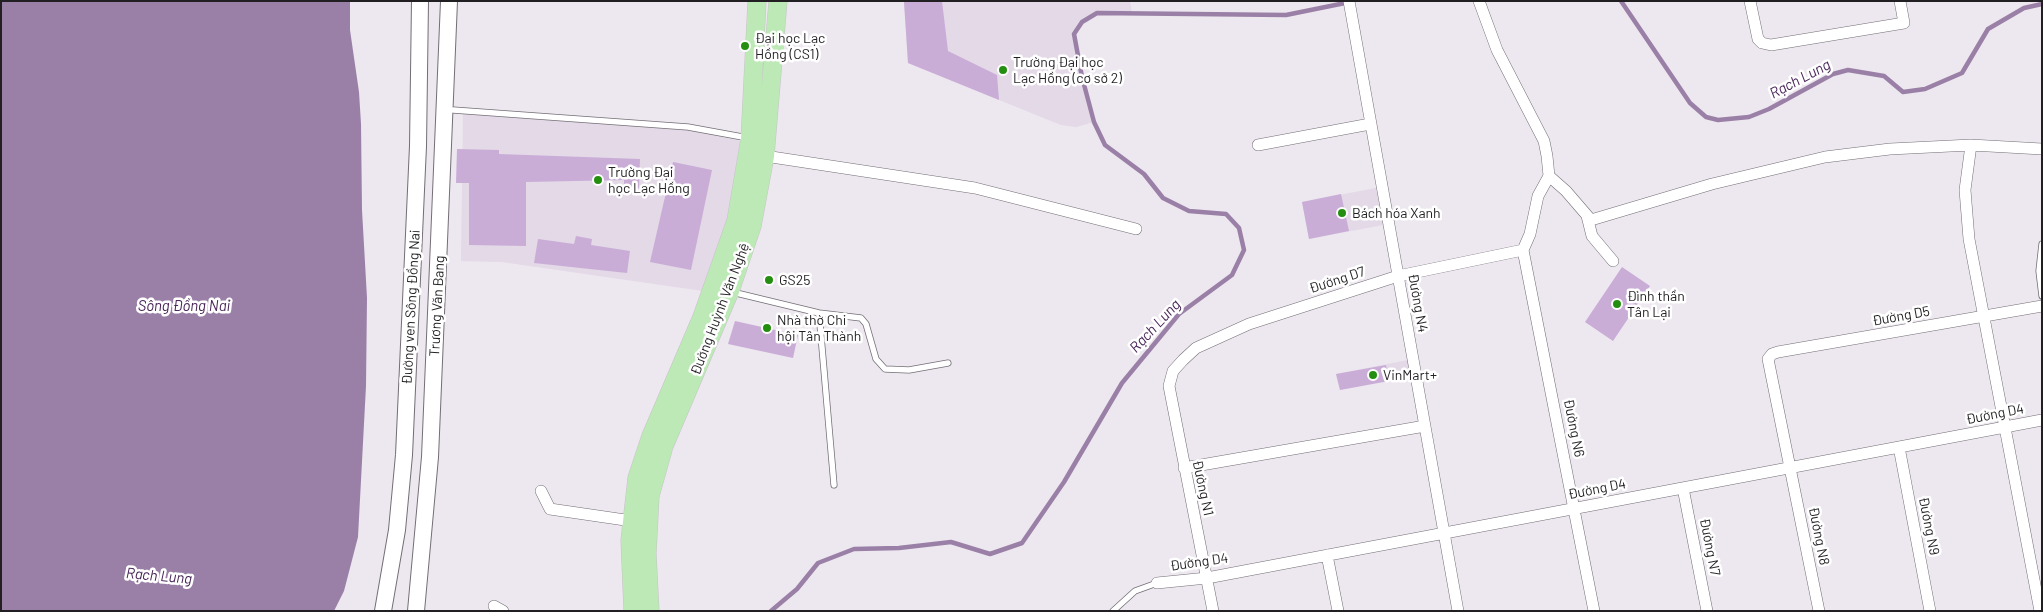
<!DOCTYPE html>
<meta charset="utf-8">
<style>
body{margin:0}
#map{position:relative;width:2043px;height:612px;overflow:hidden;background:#ede7ef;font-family:Barlow,sans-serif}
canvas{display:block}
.frame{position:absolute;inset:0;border:2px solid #211f22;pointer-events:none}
</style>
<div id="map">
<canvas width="2043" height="612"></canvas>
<div class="frame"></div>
</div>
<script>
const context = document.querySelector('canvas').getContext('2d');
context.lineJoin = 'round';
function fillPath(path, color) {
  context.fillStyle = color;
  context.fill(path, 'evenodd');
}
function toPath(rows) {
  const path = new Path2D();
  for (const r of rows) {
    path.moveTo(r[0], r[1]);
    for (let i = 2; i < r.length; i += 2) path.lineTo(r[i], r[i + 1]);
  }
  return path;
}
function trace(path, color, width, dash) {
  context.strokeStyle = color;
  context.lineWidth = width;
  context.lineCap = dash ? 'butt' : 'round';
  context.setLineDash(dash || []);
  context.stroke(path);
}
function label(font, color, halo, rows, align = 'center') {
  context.font = font + ' Barlow,sans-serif';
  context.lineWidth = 5;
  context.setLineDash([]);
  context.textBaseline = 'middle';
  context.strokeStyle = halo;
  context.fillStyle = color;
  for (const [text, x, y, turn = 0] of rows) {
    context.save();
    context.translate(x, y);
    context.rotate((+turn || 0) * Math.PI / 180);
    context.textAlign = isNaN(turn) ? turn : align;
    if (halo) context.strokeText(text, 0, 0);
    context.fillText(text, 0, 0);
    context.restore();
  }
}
fillPath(toPath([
 [904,1,1130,1,1132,13,1097,13,1082,22,1074,34,1087,101,1094,122,1076,127,1061,125,908,63],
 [463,114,688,130,741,141,728,219,703,291,502,262,461,261],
 [1376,188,1383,225,1309,239,1302,202],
 [1408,360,1411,376,1340,390,1336,374]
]), '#e3d9e7');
fillPath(toPath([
 [1,1,350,1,350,30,359,92,361,124,362,210,367,298,366,386,358,537,344,591,334,611,1,611]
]), '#9a80a7');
trace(toPath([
 [1621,1,1690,103,1706,117,1718,120,1749,117,1769,109,1833,74,1848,70,1884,76,1903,92,1925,89,1962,73,1988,29,2024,8,2042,4],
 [771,611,797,589,818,563,854,549,899,548,951,542,990,554,1022,543,1064,482,1122,383,1179,314,1232,275,1244,250,1239,228,1226,214,1189,211,1163,198,1144,174,1105,145,1094,122,1082,77,1074,34,1082,22,1097,13,1286,15,1350,2]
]), '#9a80a7', 4.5);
fillPath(toPath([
 [942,1,948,51,997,75,999,100,908,63,904,2],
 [457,149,499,150,499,154,640,159,639,188,624,188,624,180,526,182,526,246,469,245,469,183,456,183],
 [673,162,712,170,691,270,650,262],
 [1341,194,1349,231,1309,239,1302,202],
 [576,236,592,239,591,245,630,251,627,273,534,263,538,239,574,244],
 [1622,267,1650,286,1613,341,1585,322],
 [735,321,798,335,793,358,728,344],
 [1386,365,1389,381,1340,390,1336,374]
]), '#c9add7');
const service = toPath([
 [453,110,688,127,748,138],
 [2042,244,2039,271,2042,296],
 [732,292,819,313,861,318,866,324,876,359,885,369,909,370,948,363],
 [819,313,834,485],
 [1113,611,1135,591,1157,583]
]);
const minor = toPath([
 [1349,1,1458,611],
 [1479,1,1497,50,1544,141,1547,156,1549,176,1538,196,1530,234,1523,250],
 [1750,1,1758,39,1762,43,1771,45,1904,23,1900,1],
 [1258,145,1370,124],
 [1971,145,1965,190,1969,239,2040,611],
 [765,156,975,188,1136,229],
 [1549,176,1566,191,1591,220,1712,184,1825,157,1890,149,1971,145,2042,149],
 [1587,216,1592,236,1613,261],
 [1523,250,1594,611],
 [1899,447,1930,611],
 [1184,468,1425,426],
 [1683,488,1707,611],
 [541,491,550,509,632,521],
 [1327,555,1338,611],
 [1157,583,1207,578,2042,420],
 [494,606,503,611],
 [1213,611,1169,386,1173,371,1183,360,1196,348,1249,324,1398,276,1523,250],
 [1819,611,1768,359,1772,354,1778,352,2042,306]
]);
const secondary = toPath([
 [383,611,397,530,404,455,418,146,420,1],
 [416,611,430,457,449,1]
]);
const primary = toPath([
 [633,611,630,540,637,478,651,436,702,317,736,221,750,139,757,1],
 [650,611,647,554,650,496,664,446,730,291,752,226,765,156,778,1]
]);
trace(service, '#736e75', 7);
trace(minor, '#736e75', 12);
trace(secondary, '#736e75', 18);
trace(primary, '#c5c5c6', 19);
trace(service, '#fff', 5.5);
trace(minor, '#fff', 11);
trace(secondary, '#fff', 16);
trace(primary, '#bde9b6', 18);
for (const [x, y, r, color] of [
 [745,46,5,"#248e10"],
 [1003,70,5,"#248e10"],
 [598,180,5,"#248e10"],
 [1342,213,5,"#248e10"],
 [769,280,5,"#248e10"],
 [1617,304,5,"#248e10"],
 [767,328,5,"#248e10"],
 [1373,375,5,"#248e10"]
]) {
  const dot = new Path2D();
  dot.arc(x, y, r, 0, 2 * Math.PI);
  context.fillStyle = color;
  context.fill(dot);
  trace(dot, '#fff', 2);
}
label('14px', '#211f22', '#fff', [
 ["Đại học Lạc",755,38],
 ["Hồng (CS1)",755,54],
 ["Trường Đại học",1013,62],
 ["Lạc Hồng (cơ sở 2)",1013,78],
 ["Trường Đại",608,172],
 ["học Lạc Hồng",608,188],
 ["Bách hóa Xanh",1352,213],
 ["GS25",779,280],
 ["Đình thần",1627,296],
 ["Tân Lại",1627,312],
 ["Nhà thờ Chi",777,320],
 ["hội Tân Thành",777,336],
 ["VinMart+",1383,375]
], 'left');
label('14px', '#211f22', '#fff', [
 ["Đường D7",1337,280,-18],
 ["Đường N4",1418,303,80],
 ["Trương Văn Bang",437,306,-87],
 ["Đường ven Sông Đồng Nai",411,307,-87],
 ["Đường Huỳnh Văn Nghệ",720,309,-69],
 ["Đường D5",1901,316,-10],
 ["Đường D4",1995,414,-11],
 ["Đường N6",1574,428,79],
 ["Đường N1",1203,488,78],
 ["Đường D4",1597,489,-11],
 ["Đường N9",1929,526,79],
 ["Đường N8",1819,536,79],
 ["Đường N7",1710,547,79],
 ["Đường D4",1199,562,-8]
]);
label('italic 15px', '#4a2659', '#fff', [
 ["Rạch Lung",1800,79,-28],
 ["Sông Đồng Nai",184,306],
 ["Rạch Lung",1155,326,-47],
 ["Rạch Lung",159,576,5]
]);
</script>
